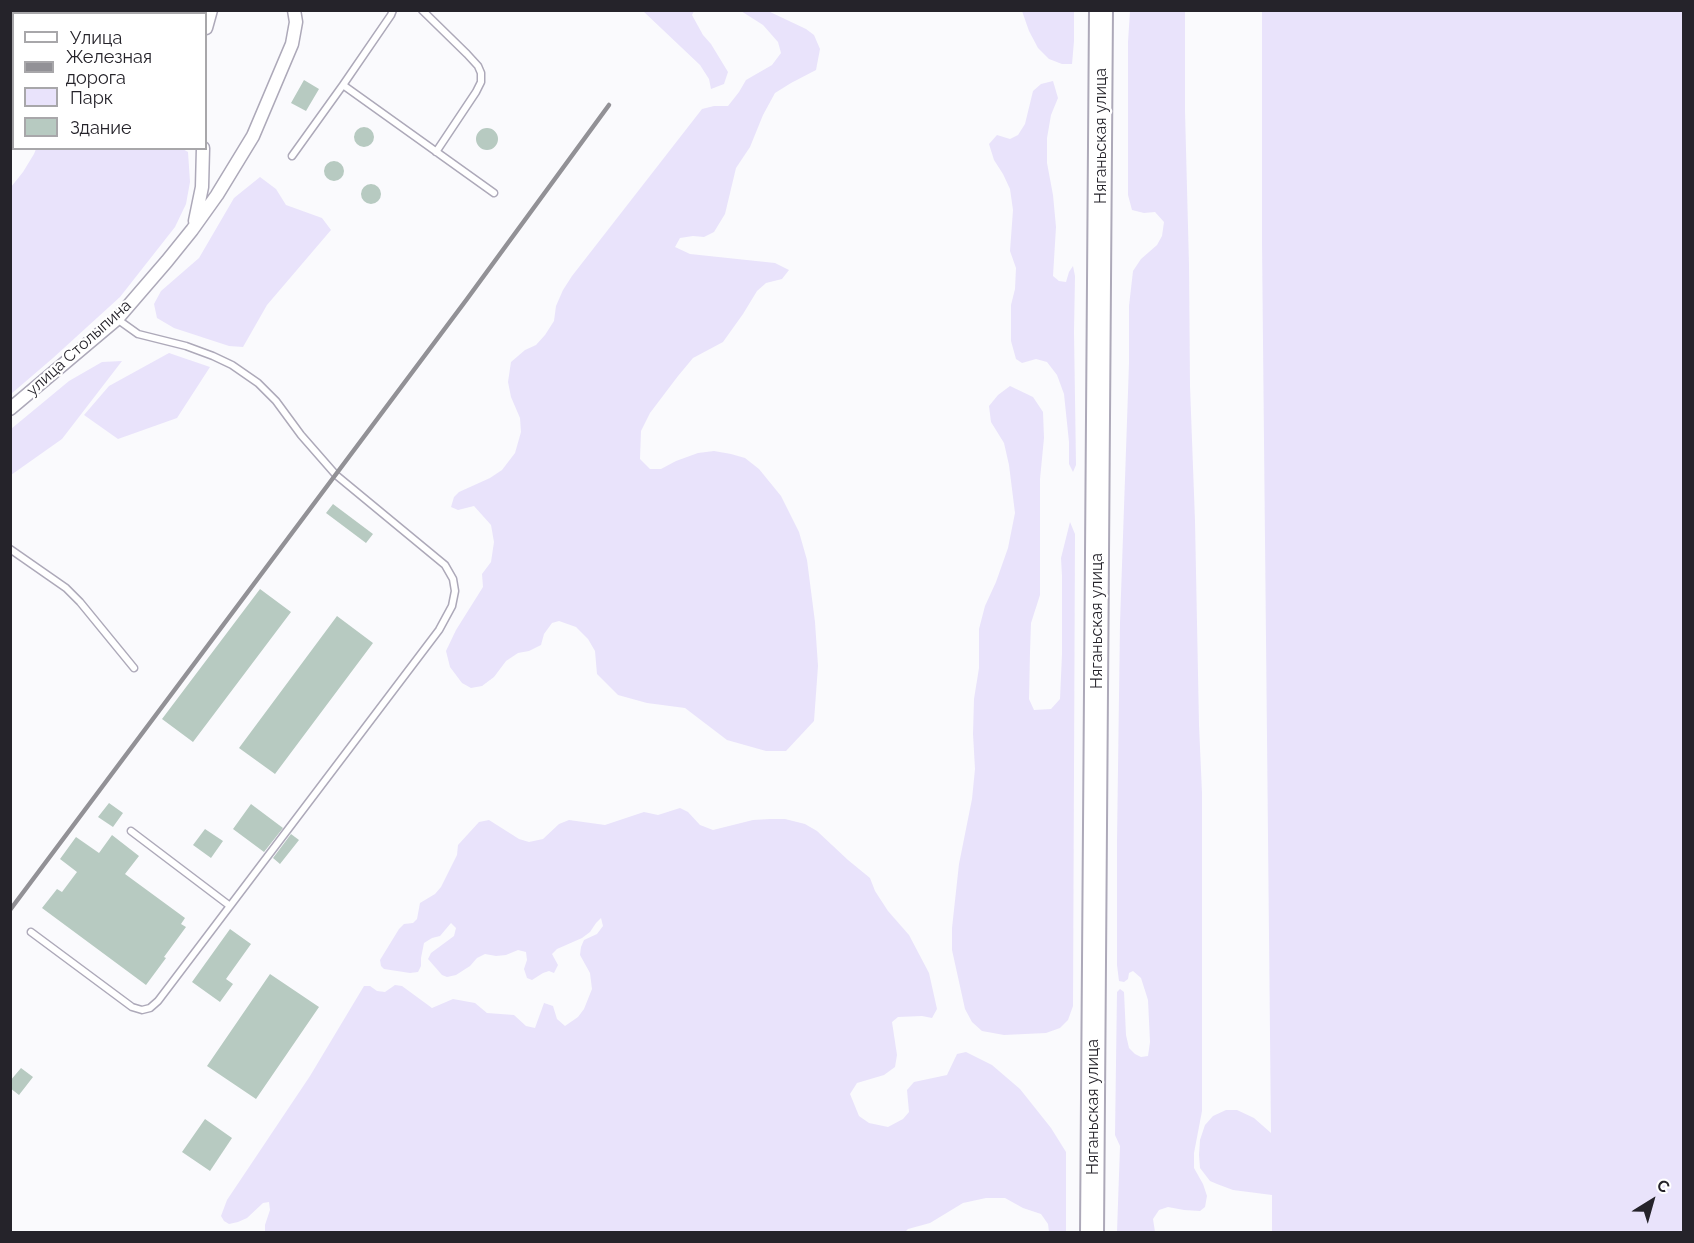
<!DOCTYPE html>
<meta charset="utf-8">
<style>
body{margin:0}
#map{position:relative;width:1694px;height:1243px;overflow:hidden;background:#fafafd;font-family:Raleway,sans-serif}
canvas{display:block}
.frame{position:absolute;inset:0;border:12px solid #25232a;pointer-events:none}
.legend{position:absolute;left:12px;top:12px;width:195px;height:138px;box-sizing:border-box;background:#fff;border:2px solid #a8a7aa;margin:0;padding:8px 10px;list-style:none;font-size:18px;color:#25232a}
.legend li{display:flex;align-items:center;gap:12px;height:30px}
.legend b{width:30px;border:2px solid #a8a7aa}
.north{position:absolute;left:1622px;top:1171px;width:60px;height:60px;-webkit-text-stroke:4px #fff;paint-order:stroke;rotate:37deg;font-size:16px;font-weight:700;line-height:24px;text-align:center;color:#25232a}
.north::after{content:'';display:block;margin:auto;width:21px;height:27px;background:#25232a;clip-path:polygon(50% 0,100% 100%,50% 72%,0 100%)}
</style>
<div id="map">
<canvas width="1694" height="1243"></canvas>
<div class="frame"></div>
<ul class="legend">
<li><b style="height:8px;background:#fff"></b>Улица</li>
<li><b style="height:8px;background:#929196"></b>Железная дорога</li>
<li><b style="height:16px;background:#e9e3fb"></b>Парк</li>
<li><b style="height:16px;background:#b7cac1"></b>Здание</li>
</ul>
<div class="north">С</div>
</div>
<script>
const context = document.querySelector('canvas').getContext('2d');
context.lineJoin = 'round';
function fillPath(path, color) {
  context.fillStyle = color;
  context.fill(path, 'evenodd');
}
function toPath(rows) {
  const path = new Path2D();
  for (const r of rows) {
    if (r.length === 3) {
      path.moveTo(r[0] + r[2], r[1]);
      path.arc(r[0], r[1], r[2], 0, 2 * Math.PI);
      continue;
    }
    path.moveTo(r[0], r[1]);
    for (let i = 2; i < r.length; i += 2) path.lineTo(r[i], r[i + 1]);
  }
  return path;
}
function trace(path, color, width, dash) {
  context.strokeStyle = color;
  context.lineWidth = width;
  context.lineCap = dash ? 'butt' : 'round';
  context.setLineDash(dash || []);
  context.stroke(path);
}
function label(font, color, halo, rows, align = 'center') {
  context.font = font + ' Raleway,sans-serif';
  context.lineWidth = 4.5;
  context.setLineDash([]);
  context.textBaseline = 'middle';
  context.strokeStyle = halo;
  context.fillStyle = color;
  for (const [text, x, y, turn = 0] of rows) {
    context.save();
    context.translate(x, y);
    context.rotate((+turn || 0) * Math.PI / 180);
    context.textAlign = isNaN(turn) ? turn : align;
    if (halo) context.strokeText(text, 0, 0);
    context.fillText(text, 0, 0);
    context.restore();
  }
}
fillPath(toPath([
 [11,10,126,11,123,14,70,14,63,12,58,14,14,14,14,139,11,155],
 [643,11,694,11,692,15,703,35,711,44,728,72,724,84,711,89,709,79,700,65],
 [741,11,768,11,806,29,814,35,820,49,816,70,791,83,775,93,763,115,750,147,736,168,725,214,714,232,704,237,693,236,680,238,675,247,690,254,775,263,789,270,782,279,766,283,757,291,743,314,723,342,693,358,678,376,650,413,641,431,640,459,650,469,661,469,676,461,698,453,714,451,731,454,745,458,759,469,781,496,799,532,807,560,815,622,818,666,814,721,786,751,766,751,727,740,685,708,647,703,618,695,597,674,595,651,588,639,576,627,559,621,552,623,544,634,541,645,529,651,518,653,506,661,494,677,482,686,471,688,462,683,450,667,446,651,456,630,483,587,482,574,491,562,494,542,491,525,474,506,458,510,451,507,454,497,459,492,490,478,502,470,515,453,521,432,520,418,511,397,508,382,511,362,525,350,536,345,545,335,554,321,556,306,563,290,572,276,702,109,714,106,728,106,739,92,746,80,772,65,781,53,778,42,763,25],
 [1022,11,1074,11,1074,41,1072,64,1062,64,1049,59,1038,48,1029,31],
 [1130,11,1185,11,1185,111,1189,265,1190,386,1195,521,1199,725,1202,793,1202,1111,1194,1153,1194,1168,1203,1184,1207,1196,1205,1207,1200,1211,1184,1210,1168,1207,1159,1210,1153,1219,1155,1232,1117,1232,1120,1146,1115,1135,1117,992,1120,989,1124,992,1126,1035,1129,1048,1135,1054,1141,1057,1148,1056,1150,1042,1148,1000,1141,978,1133,971,1129,973,1128,979,1124,982,1119,981,1117,965,1117,841,1120,623,1129,363,1129,306,1133,271,1141,259,1157,245,1162,236,1164,222,1155,212,1144,213,1132,210,1128,195,1128,42],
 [1262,11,1683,11,1683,1232,1272,1232,1272,1195,1233,1190,1217,1184,1210,1181,1200,1168,1199,1155,1200,1140,1205,1125,1213,1116,1226,1110,1237,1110,1254,1118,1271,1133,1262,243],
 [1053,81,1058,98,1051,115,1047,138,1047,163,1053,195,1056,227,1053,276,1059,281,1066,282,1069,272,1073,266,1075,276,1074,332,1076,465,1073,472,1069,464,1069,442,1064,394,1057,375,1047,362,1036,359,1022,363,1016,359,1011,341,1011,305,1015,289,1016,268,1010,251,1013,210,1010,189,1003,174,994,160,989,144,997,135,1010,139,1018,135,1025,124,1033,91,1041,84],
 [181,148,188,152,190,182,186,204,175,227,120,297,53,358,11,394,11,187,23,172,34,154,36,149],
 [260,177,276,189,286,205,322,218,331,230,267,305,243,347,229,346,174,328,157,318,154,304,161,291,199,258,234,198],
 [169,353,210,367,177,418,118,439,84,415,109,386],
 [122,361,62,439,11,475,11,429,69,381,102,362],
 [1010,386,1033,397,1043,412,1044,438,1040,479,1040,595,1031,623,1030,652,1029,699,1034,710,1051,709,1060,699,1062,654,1062,576,1061,558,1070,522,1075,534,1073,1006,1068,1020,1060,1028,1046,1033,1004,1035,982,1031,972,1022,965,1009,952,950,952,928,959,864,972,799,975,769,973,734,974,699,979,668,979,629,985,606,996,582,1008,548,1015,513,1009,465,1004,443,991,422,989,406,998,395],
 [680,808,688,812,700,825,713,830,753,820,770,819,785,819,805,824,817,831,848,860,870,878,875,891,888,911,909,935,929,973,937,1009,932,1018,922,1016,898,1017,892,1022,897,1055,895,1067,884,1075,857,1083,850,1094,859,1116,869,1123,888,1127,903,1119,909,1112,907,1090,914,1082,947,1075,957,1054,966,1052,992,1065,1020,1089,1051,1128,1066,1152,1066,1232,1049,1232,1048,1224,1041,1214,1023,1208,1005,1198,986,1198,963,1203,930,1223,908,1229,905,1232,265,1232,265,1225,270,1210,269,1202,263,1203,247,1218,238,1222,229,1224,224,1221,221,1216,227,1200,310,1076,364,986,370,986,377,991,385,992,395,985,402,986,432,1008,453,999,475,1003,487,1013,514,1015,526,1026,535,1028,544,1003,553,1006,557,1019,565,1026,578,1017,584,1009,592,989,590,973,580,955,581,947,584,940,597,934,603,926,601,918,596,923,590,932,582,938,557,949,552,954,558,965,554,973,549,971,543,973,532,980,527,978,524,969,527,960,526,952,518,950,506,955,496,956,485,954,477,958,470,966,456,975,447,977,442,975,428,959,431,953,454,936,456,928,451,923,440,936,432,938,424,943,421,958,421,966,418,972,410,973,384,969,381,966,380,960,399,929,404,924,413,923,417,919,420,903,435,894,441,887,457,855,458,845,479,822,489,820,519,839,529,842,543,839,559,824,569,820,605,825,644,812,658,815]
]), '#e9e3fb');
fillPath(toPath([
 [304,80,319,89,306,111,291,103],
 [364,137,10],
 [487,139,11],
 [334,171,10],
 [371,194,10],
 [333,504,373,534,366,543,326,513],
 [260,589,291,612,193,742,162,719],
 [337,616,373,643,275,774,239,748],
 [109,803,123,813,113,827,98,817],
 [251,804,283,828,264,852,233,829],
 [205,829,223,841,211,858,193,845],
 [291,834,299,840,280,864,273,858],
 [112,835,139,856,125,874,185,918,181,924,186,927,164,957,166,958,146,985,42,908,57,889,62,892,77,872,60,859,76,837,99,853],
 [230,929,251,944,226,979,233,984,220,1002,192,982],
 [270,974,319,1007,256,1099,207,1066],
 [21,1068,33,1077,19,1095,10,1088,10,1081],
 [205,1119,232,1138,210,1171,182,1152]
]), '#b7cac1');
const lane = toPath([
 [422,10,467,54,478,66,481,73,481,82,476,92,436,152],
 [343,85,494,193],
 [292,156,343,85,391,15,393,10],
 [10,549,66,588,80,602,134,668],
 [131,831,230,906],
 [31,932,132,1007,142,1010,150,1008,158,1001,439,630,452,606,455,591,453,579,445,565,336,475,301,435,276,401,258,383,232,365,213,356,186,346,138,334,117,319]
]);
const street = toPath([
 [206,28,211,10],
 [195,221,202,187,203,148],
 [10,409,117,319,167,261,192,230,217,195,253,136,292,44,296,22,294,10]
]);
const highway = toPath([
 [1092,1232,1101,10]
]);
trace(lane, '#ada9b9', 9);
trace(street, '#ada9b9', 15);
trace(highway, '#ada9b9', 26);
trace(lane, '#fff', 6);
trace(street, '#fff', 12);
trace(highway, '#fff', 22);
trace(toPath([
 [10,910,467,299,609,105]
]), '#929196', 4.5);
label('16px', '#25232a', '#fff', [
 ["Няганьская улица",1101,136,-90],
 ["улица Столыпина",79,348,-42],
 ["Няганьская улица",1097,621,-90],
 ["Няганьская улица",1093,1107,-90]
]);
</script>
